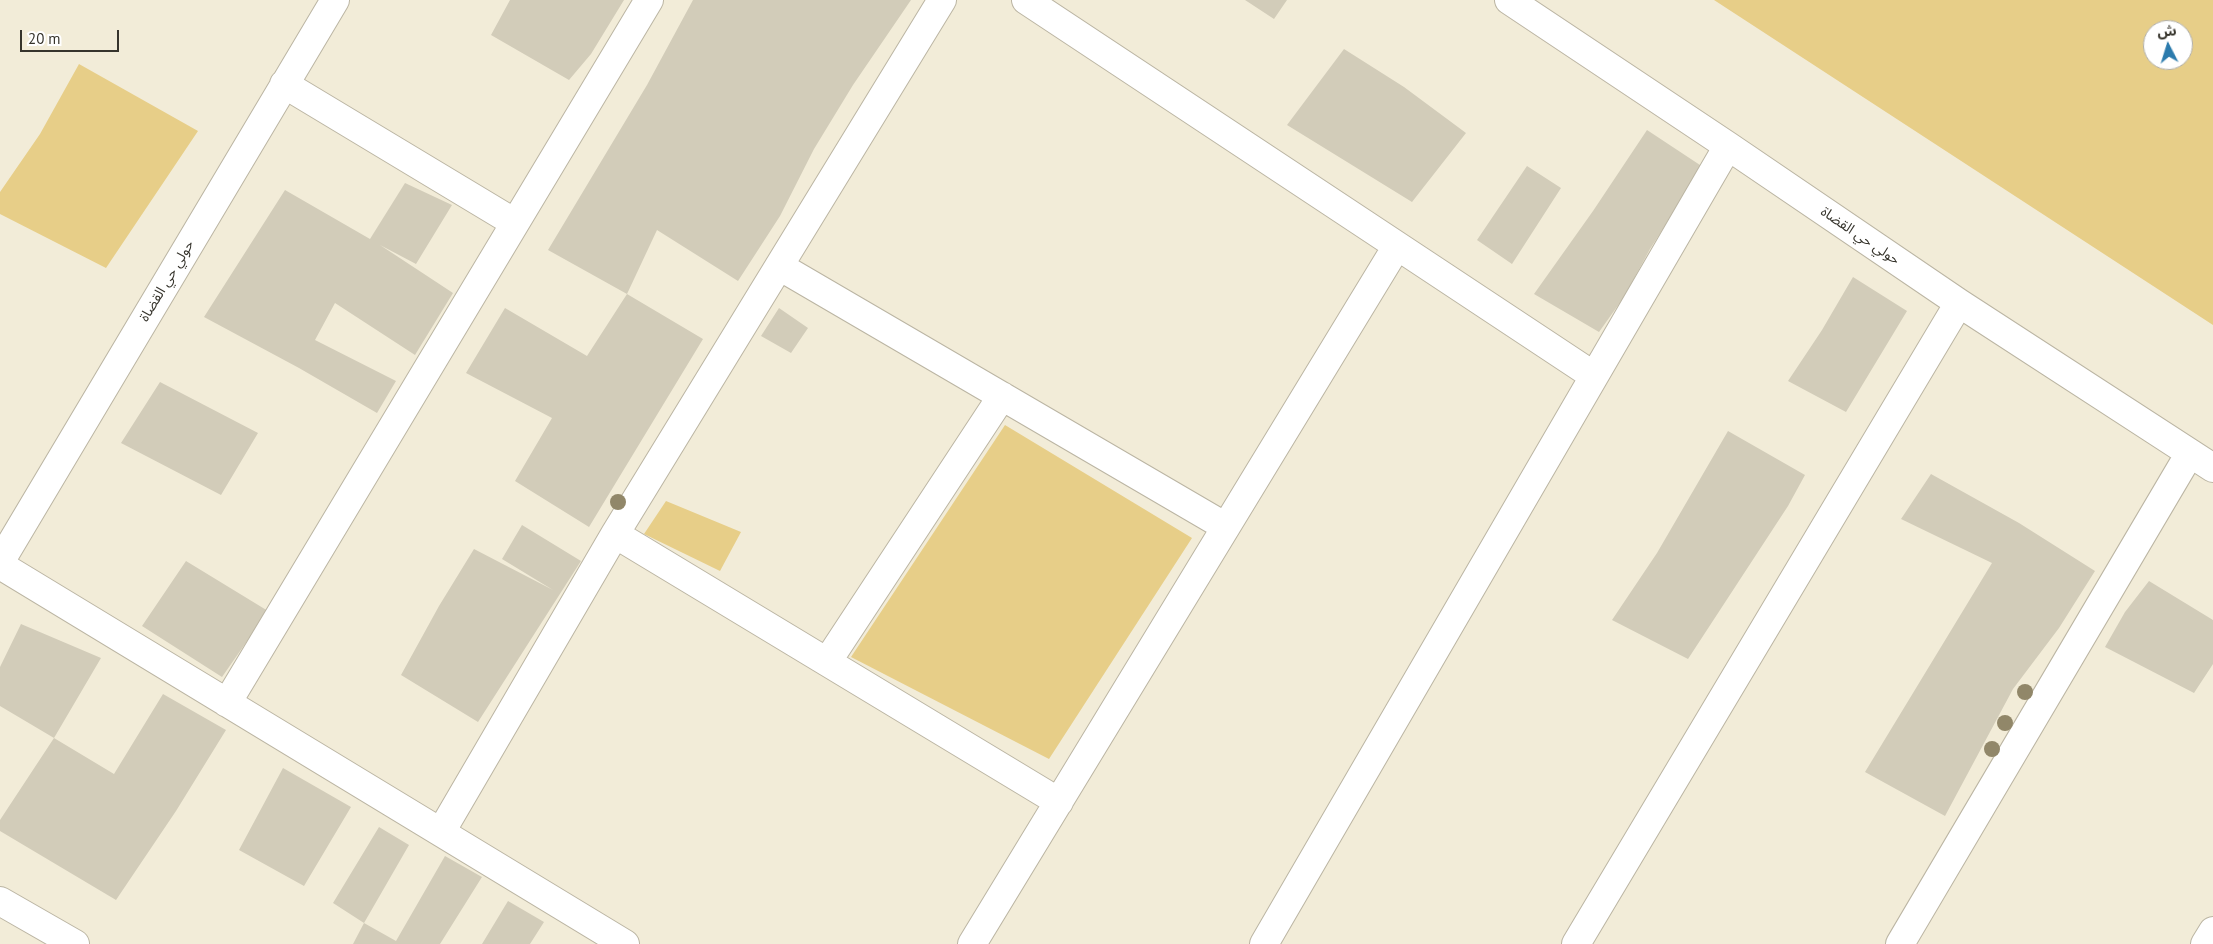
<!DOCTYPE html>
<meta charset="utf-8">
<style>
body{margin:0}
#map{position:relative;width:2213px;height:944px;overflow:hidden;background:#f2ecd8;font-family:"PT Sans","Noto Sans Arabic",sans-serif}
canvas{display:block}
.north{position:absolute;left:2143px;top:20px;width:50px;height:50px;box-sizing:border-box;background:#fff;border:1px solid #afaeab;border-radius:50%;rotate:355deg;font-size:14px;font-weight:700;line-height:20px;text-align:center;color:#36342c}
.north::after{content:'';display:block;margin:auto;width:18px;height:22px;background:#2c7bad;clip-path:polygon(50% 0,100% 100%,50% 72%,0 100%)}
.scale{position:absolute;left:20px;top:30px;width:99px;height:22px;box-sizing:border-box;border:2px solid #36342c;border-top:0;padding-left:6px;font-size:15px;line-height:18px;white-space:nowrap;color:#36342c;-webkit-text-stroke:4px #fff;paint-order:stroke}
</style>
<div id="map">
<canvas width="2213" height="944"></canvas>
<div class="north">ش</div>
<div class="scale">20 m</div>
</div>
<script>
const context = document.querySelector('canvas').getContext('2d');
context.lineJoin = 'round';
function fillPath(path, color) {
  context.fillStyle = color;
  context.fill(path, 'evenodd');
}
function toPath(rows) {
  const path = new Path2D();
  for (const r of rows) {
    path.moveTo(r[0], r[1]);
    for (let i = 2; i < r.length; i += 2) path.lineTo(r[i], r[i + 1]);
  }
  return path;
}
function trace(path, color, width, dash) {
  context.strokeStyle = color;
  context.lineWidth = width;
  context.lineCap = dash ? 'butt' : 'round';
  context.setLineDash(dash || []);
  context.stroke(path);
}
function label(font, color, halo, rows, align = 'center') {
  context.font = font + ' "PT Sans","Noto Sans Arabic",sans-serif';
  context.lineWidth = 4;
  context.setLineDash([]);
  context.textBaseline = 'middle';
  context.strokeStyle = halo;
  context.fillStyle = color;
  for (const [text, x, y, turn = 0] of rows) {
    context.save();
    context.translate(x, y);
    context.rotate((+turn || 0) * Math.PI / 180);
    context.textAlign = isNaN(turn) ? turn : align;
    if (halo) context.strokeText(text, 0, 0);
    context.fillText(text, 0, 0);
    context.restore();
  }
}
fillPath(toPath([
 [1714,0,2213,0,2213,325],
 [2153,30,2183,30,2183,60,2153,60],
 [79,64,198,131,106,268,0,214,0,192,40,134],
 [1005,425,1192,538,1049,759,851,657],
 [666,501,741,532,720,571,644,534]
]), '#e7ce88');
fillPath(toPath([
 [510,0,624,0,591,54,569,80,491,35],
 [693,0,911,0,853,85,814,149,780,216,738,281,657,230,627,294,548,250,647,85],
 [1245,0,1287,0,1274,19],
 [1344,49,1404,87,1466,133,1412,202,1287,125],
 [1647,130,1703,167,1650,249,1624,297,1599,332,1534,294,1593,211],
 [1527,166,1561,188,1512,264,1477,240],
 [405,183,452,205,416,264,380,245,453,293,415,355,335,303,315,340,396,381,377,413,299,368,204,317,285,190,370,239],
 [1853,277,1907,311,1846,412,1788,381,1822,330],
 [627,294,703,339,589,527,515,481,552,418,466,373,505,308,587,356],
 [779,308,808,328,791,353,761,336],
 [160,382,258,433,221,495,121,443],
 [1728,431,1805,475,1788,506,1688,659,1612,620,1657,553],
 [1931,474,2019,523,2095,571,2059,628,2013,689,1945,816,1865,772,1992,563,1901,519],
 [522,525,581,561,478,722,401,675,439,606,474,549,553,590,502,559],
 [186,561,268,611,222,677,142,626],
 [2149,581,2213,620,2213,664,2194,693,2105,647,2125,612],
 [21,624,101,658,54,738,0,706,0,667],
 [163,694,226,730,176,811,116,900,0,831,0,820,54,738,114,774],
 [283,768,351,807,304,886,239,850],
 [379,827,409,845,364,923,396,941,445,856,482,877,440,944,353,944,364,923,333,903],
 [508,901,544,922,530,944,482,944]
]), '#d2ccb9');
const minor = toPath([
 [1026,0,1594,376],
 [1509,0,1728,146,1959,303,2213,468],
 [284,84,515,223],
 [779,266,1226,527],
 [615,534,1059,802],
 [0,562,335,0],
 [0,565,625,944],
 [827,662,1002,396],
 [227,703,649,0],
 [441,832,615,534,942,0],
 [0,901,75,944],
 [972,944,1397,246],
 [1264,944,1728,146],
 [1576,944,1959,303],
 [1900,944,2190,453],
 [2205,944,2213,931]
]);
trace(minor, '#bbb5a3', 30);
trace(minor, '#fff', 28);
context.fillStyle = '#918769';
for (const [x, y] of [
 [618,502],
 [2025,692],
 [2005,723],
 [1992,749]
]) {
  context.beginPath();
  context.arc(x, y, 8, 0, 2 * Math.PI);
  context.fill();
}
label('14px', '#36342c', '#fff', [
 ["حولي حي القضاة",1860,236,34],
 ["حولي حي القضاة",167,281,-59]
]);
</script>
